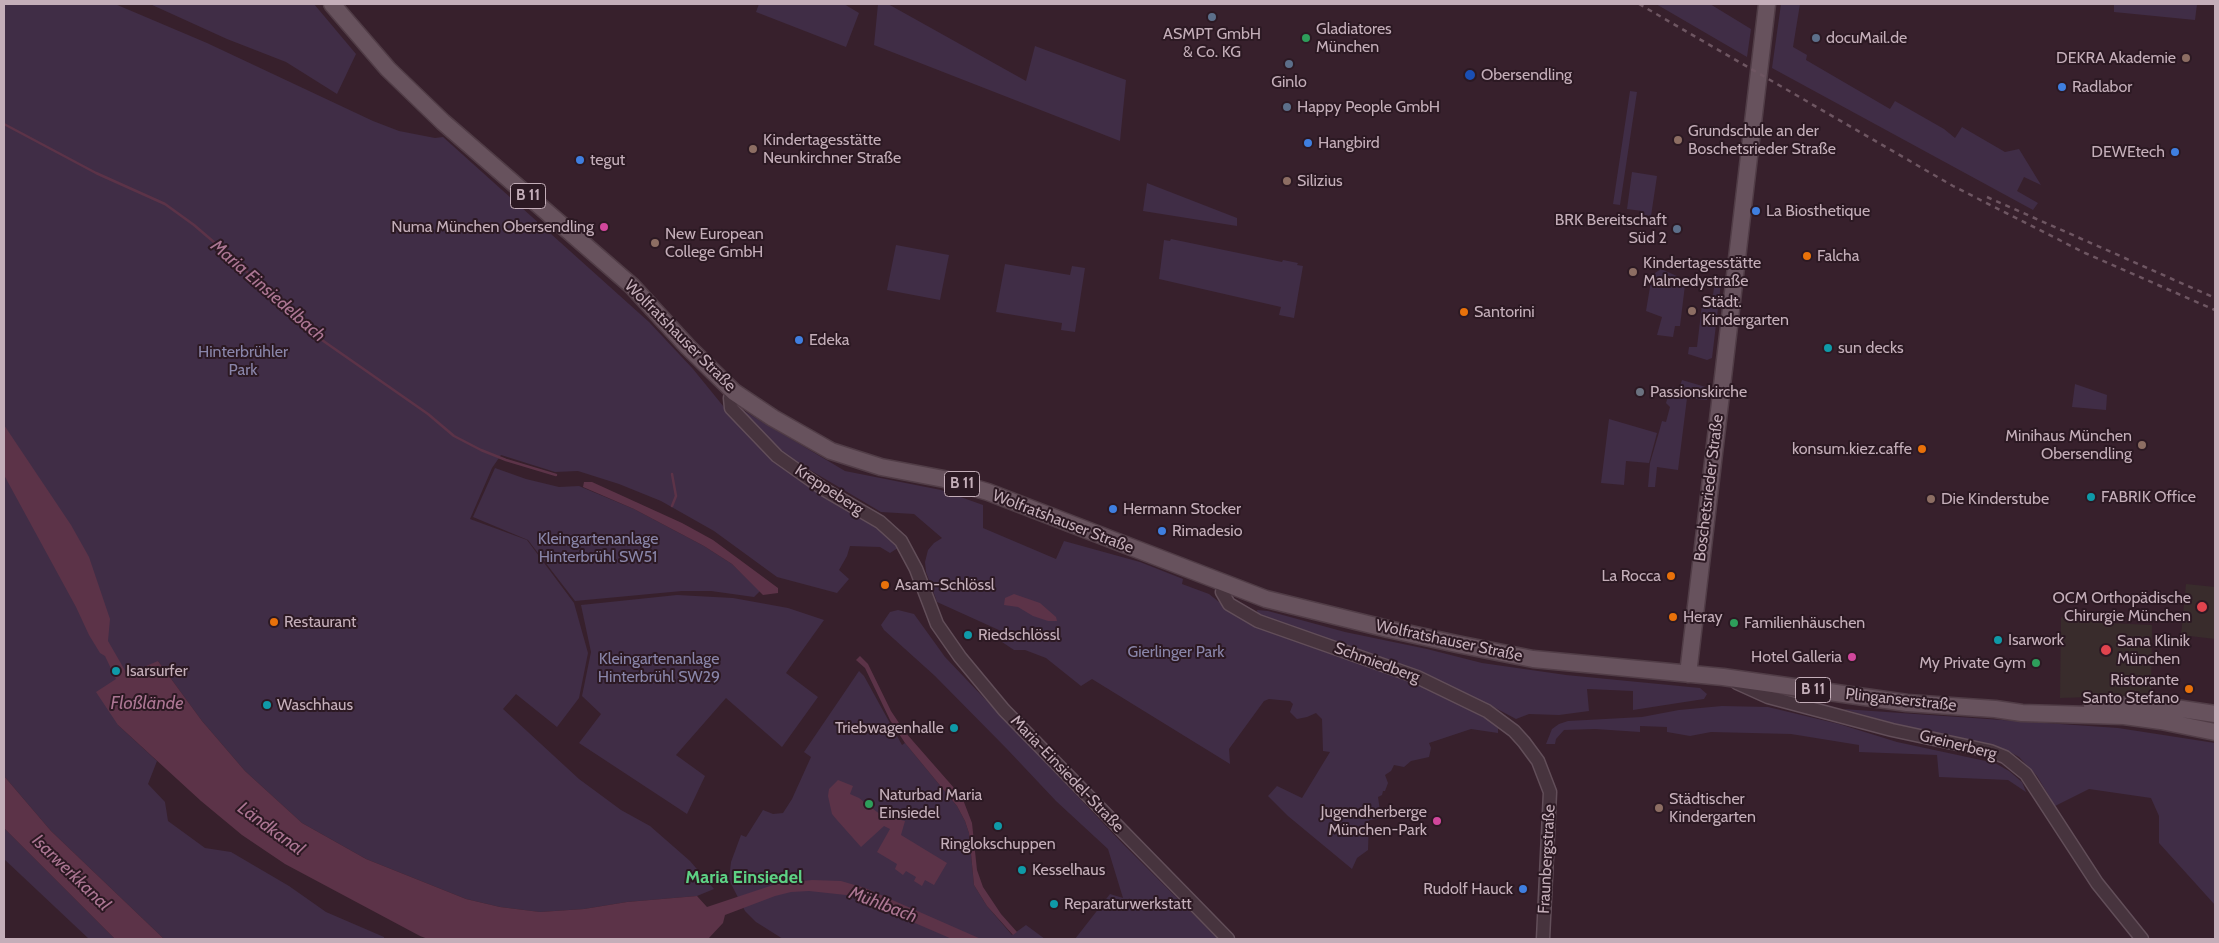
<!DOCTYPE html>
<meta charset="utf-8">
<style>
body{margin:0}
#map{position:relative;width:2219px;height:943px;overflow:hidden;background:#37202c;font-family:Cabin,sans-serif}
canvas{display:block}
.frame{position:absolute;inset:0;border:5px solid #c4aeb9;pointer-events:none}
</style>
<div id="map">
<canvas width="2219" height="943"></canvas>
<div class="frame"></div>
</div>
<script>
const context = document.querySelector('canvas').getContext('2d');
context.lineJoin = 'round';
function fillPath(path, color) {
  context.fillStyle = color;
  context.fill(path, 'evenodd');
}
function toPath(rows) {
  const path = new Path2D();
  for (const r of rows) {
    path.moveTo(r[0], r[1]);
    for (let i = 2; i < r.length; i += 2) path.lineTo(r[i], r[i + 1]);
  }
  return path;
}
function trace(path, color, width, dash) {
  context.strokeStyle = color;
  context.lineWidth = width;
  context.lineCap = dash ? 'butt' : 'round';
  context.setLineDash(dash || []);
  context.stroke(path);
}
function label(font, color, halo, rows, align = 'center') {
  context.font = font + ' Cabin,sans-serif';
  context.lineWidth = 4;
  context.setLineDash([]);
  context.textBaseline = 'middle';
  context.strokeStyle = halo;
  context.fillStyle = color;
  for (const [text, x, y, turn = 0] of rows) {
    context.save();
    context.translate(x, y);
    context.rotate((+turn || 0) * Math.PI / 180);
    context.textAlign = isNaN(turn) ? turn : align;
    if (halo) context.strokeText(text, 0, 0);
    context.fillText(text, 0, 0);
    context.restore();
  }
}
fillPath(toPath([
 [2186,584,2215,587,2215,639,2181,635],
 [2061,617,2109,623,2152,625,2151,695,2060,698]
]), '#392c2c');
fillPath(toPath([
 [4,4,115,4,207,43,373,121,399,131,435,138,443,137,649,322,693,369,728,412,877,525,901,546,890,553,880,547,850,546,847,556,839,570,849,579,837,593,777,577,714,531,661,501,619,484,578,471,555,472,501,455,492,468,470,519,527,540,574,603,588,653,579,698,557,727,516,694,503,709,579,779,621,810,650,826,690,861,714,889,697,896,627,902,584,909,540,912,500,907,466,899,366,859,302,823,245,771,202,721,158,661,118,725,157,761,148,784,165,802,168,821,205,848,231,852,289,886,326,912,384,937,384,939,164,939,51,831,4,776],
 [150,4,314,4,356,54,337,94,286,62,227,39],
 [759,4,844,4,859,13,846,47,756,12],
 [878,4,888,4,1026,81,1035,46,1126,80,1120,141,874,45],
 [1656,4,1710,4,1751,29,1747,57],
 [1781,4,1800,4,1793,47,1807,55,1806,60,1890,109,1895,101,1944,129,1955,138,1962,127,2005,152,2019,149,2041,185,2024,177,2017,191,2038,203,2033,210,1772,68],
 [2114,4,2197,4,2195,20,2114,12],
 [1630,91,1637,92,1620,205,1613,204],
 [1632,172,1657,176,1651,216,1642,215,1642,211,1627,209],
 [1147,183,1237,218,1237,226,1143,211],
 [1171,239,1282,262,1283,260,1298,263,1297,265,1303,266,1294,318,1279,315,1281,307,1159,279,1164,240,1170,241],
 [896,245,949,255,940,300,887,290],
 [1005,264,1070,275,1072,266,1085,268,1075,332,1061,330,1062,323,996,312],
 [1661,269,1679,277,1685,285,1680,326,1675,326,1673,337,1657,335,1662,317,1646,311,1652,275],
 [1715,281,1721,283,1712,358,1707,360,1688,354,1689,347,1697,347,1703,296,1713,295],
 [1682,380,1709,388,1707,400,1687,398,1678,470,1657,467,1655,487,1648,487,1650,463,1659,432,1662,421,1666,422,1670,407,1666,403,1671,387,1679,389],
 [2075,384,2107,395,2106,410,2072,407],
 [739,408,845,471,941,490,983,505,983,528,1056,559,1064,541,1140,562,1183,579,1182,584,1209,594,1228,609,1415,681,1498,722,1498,733,1471,729,1429,743,1431,748,1429,757,1411,761,1404,767,1394,765,1391,771,1385,775,1388,783,1385,791,1383,791,1382,795,1378,797,1380,811,1377,819,1369,820,1368,850,1357,858,1352,869,1288,816,1268,796,1277,786,1302,798,1330,752,1323,751,1322,719,1316,713,1307,717,1297,719,1290,712,1293,704,1290,701,1269,699,1264,701,1229,749,1230,764,1092,679,1081,686,1046,658,1025,650,1014,650,999,640,1001,631,937,602,926,572,925,562,928,550,934,543,942,538,914,514,881,512,783,454],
 [1609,419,1657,433,1649,463,1626,461,1624,485,1601,483],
 [495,468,526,479,559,487,579,486,634,509,704,546,732,564,760,591,754,597,711,591,682,591,575,601,528,540,473,517],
 [677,595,733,598,788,608,824,620,786,673,818,697,782,747,726,698,676,755,705,776,687,814,579,743,601,714,582,696,591,652,581,605],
 [898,610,914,614,945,657,1123,844,1218,939,1075,939,1110,894,1123,898,1108,849,1056,801,1007,749,935,676,884,630,881,625,890,612],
 [1257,610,1268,611,1345,632,1427,649,1482,663,1566,675,1700,688,1707,694,1704,699,1633,710,1633,691,1587,689,1589,711,1559,715,1529,714,1516,719,1486,703,1409,669,1258,615],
 [859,671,864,676,902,745,905,743,957,806,965,821,969,833,974,885,987,906,1012,935,1026,925,1045,939,783,939,756,922,745,911,729,880,731,862,741,835,746,837,763,810,773,814,783,813,792,799,811,757,804,752],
 [1722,706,1768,707,1839,724,1897,742,1995,763,2009,771,2022,782,2026,792,2008,780,1939,777,1937,755,1859,752,1859,745,1791,734,1711,732,1690,736,1667,732,1667,727,1640,726,1640,732,1595,729,1564,730,1556,739,1555,744,1546,744,1552,729,1559,724,1568,721,1642,717,1679,710],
 [1843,709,2118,728,2215,743,2215,905,2159,843,2159,816,2151,798,2089,789,2055,806,2037,776,2019,757,2008,751,1907,727],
 [4,828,115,939,89,939,4,859]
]), '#402d46');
fillPath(toPath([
 [4,425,71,525,89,557,110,619,108,641,127,674,158,661,202,721,245,771,302,823,366,859,466,899,500,907,540,912,584,909,627,902,697,896,707,907,776,884,812,880,841,881,865,888,981,939,952,939,864,901,846,895,809,891,791,892,775,896,725,915,723,923,708,939,428,939,420,936,285,864,242,835,201,801,118,725,96,692,116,679,105,656,100,653,89,635,76,607,4,475],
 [584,482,592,482,682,523,713,540,778,588,778,593,763,595,732,564,704,546,634,509,583,487],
 [1014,594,1040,603,1056,617,1057,621,1048,621,1033,616,1018,607,1004,605,1005,598],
 [860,656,868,664,891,711,905,732,962,797,972,823,977,870,983,887,1001,914,1017,932,1013,935,987,906,974,885,969,833,965,821,957,806,905,743,890,720,865,668,856,660],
 [4,776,51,831,164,939,115,939,4,828],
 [838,780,853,786,850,794,859,798,881,815,905,821,901,835,947,863,934,885,925,880,922,886,914,881,916,877,906,871,903,875,895,869,897,864,877,852,890,829,884,826,861,847,837,820,832,814,828,796,829,789]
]), '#5c3348');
trace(toPath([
 [4,124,96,173,165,204,194,225,236,261,299,324,428,414,454,436,481,450,506,460,556,475],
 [672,506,676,496,672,474]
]), '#5c3348', 2.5);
const minor = toPath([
 [734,392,730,398,731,408,777,456,825,490,880,522,901,541,916,569,937,624,960,657,1004,710,1228,939],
 [1224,584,1222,592,1229,604,1258,621,1417,677,1487,711,1514,731,1524,742,1538,761,1550,792,1543,939],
 [1737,683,1768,697,1892,730,1990,751,2005,757,2026,774,2097,883,2142,939]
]);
const major = toPath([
 [332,4,388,69,443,122,632,286,688,347,734,392,773,418,831,451,881,467,944,479,988,492,1266,599,1388,629,1457,644,1533,659,1723,677,1907,703,1995,709,2022,713,2124,716,2161,721,2215,732],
 [1688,674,1767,4],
 [2092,705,2162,706,2215,714]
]);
trace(minor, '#624e59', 15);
trace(major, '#513d47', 19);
trace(minor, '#47343e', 12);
trace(major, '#67525d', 16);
trace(toPath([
 [1639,4,1953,186,2085,253,2215,310],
 [1987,197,2215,298]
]), '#6e5662', 2.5, [5, 5]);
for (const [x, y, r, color] of [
 [1212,17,5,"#5c6f8a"],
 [1306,38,5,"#2e9e5b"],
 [1816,38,5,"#5c6f8a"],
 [2186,58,5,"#8d6e63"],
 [1289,64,5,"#5c6f8a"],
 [1470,75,6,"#1a4fb4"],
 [2062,87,5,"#3f7fe0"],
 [1287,107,5,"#5c6f8a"],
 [1678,140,5,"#8d6e63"],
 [1308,143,5,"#3f7fe0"],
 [753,149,5,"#8d6e63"],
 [2175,152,5,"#3f7fe0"],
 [580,160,5,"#3f7fe0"],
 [1287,181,5,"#8d6e63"],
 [1756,211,5,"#3f7fe0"],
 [604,227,5,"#d1479c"],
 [1677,229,5,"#5c6f8a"],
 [655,243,5,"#8d6e63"],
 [1807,256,5,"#e8710a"],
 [1633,272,5,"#8d6e63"],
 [1692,311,5,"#8d6e63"],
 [1464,312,5,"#e8710a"],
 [799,340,5,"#3f7fe0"],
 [1828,348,5,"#0f9aa8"],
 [1640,392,5,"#6b7280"],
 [2142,445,5,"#8d6e63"],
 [1922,449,5,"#e8710a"],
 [2091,497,5,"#0f9aa8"],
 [1931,499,5,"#8d6e63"],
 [1113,509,5,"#3f7fe0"],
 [1162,531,5,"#3f7fe0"],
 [1671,576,5,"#e8710a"],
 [885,585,5,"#e8710a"],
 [2202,607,6,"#e0444e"],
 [1673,617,5,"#e8710a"],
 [274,622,5,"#e8710a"],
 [1734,623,5,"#2e9e5b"],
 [968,635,5,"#0f9aa8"],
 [1998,640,5,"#0f9aa8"],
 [2106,650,6,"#e0444e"],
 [1852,657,5,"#d1479c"],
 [2036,663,5,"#2e9e5b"],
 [116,671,5,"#0f9aa8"],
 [2189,689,5,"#e8710a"],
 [267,705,5,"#0f9aa8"],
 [954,728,5,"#0f9aa8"],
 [869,804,5,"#2e9e5b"],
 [1659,808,5,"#8d6e63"],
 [1437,821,5,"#d1479c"],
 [998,826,5,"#0f9aa8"],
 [1022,870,5,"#0f9aa8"],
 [1523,889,5,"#3f7fe0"],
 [1054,904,5,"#0f9aa8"]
]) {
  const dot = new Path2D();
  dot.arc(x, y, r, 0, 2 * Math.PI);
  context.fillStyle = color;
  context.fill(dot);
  trace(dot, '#2c1923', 2);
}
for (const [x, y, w] of [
 [528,196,35],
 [962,484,35],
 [1813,690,35]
]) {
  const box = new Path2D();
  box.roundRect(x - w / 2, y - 12.5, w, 25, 4);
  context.fillStyle = '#2c1923';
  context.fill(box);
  trace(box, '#c4aeb9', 1);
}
label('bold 15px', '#c4aeb9', null, [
 ["B 11",528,196],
 ["B 11",962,484],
 ["B 11",1813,690]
]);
label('16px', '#c4aeb9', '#2c1923', [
 ["Gladiatores",1316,29],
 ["München",1316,47],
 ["ASMPT GmbH",1212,34,"center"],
 ["& Co. KG",1212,52,"center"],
 ["docuMail.de",1826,38],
 ["DEKRA Akademie",2176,58,"right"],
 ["Obersendling",1481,75],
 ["Ginlo",1289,82,"center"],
 ["Radlabor",2072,87],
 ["Happy People GmbH",1297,107],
 ["Grundschule an der",1688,131],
 ["Boschetsrieder Straße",1688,149],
 ["Kindertagesstätte",763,140],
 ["Neunkirchner Straße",763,158],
 ["Hangbird",1318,143],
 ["DEWEtech",2165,152,"right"],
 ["tegut",590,160],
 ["Silizius",1297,181],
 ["La Biosthetique",1766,211],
 ["BRK Bereitschaft",1667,220,"right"],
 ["Süd 2",1667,238,"right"],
 ["Numa München Obersendling",594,227,"right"],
 ["New European",665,234],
 ["College GmbH",665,252],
 ["Falcha",1817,256],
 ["Kindertagesstätte",1643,263],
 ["Malmedystraße",1643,281],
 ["Städt.",1702,302],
 ["Kindergarten",1702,320],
 ["Santorini",1474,312],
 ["Edeka",809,340],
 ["sun decks",1838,348],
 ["Passionskirche",1650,392],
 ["Minihaus München",2132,436,"right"],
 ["Obersendling",2132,454,"right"],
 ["konsum.kiez.caffe",1912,449,"right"],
 ["FABRIK Office",2101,497],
 ["Die Kinderstube",1941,499],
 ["Hermann Stocker",1123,509],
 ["Rimadesio",1172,531],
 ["La Rocca",1661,576,"right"],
 ["Asam-Schlössl",895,585],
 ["OCM Orthopädische",2191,598,"right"],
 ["Chirurgie München",2191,616,"right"],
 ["Heray",1683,617],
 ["Restaurant",284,622],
 ["Familienhäuschen",1744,623],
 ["Riedschlössl",978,635],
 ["Isarwork",2008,640],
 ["Sana Klinik",2117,641],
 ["München",2117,659],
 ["Hotel Galleria",1842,657,"right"],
 ["My Private Gym",2026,663,"right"],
 ["Isarsurfer",126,671],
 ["Ristorante",2179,680,"right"],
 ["Santo Stefano",2179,698,"right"],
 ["Waschhaus",277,705],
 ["Triebwagenhalle",944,728,"right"],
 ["Naturbad Maria",879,795],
 ["Einsiedel",879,813],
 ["Städtischer",1669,799],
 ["Kindergarten",1669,817],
 ["Jugendherberge",1427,812,"right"],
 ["München-Park",1427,830,"right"],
 ["Ringlokschuppen",998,844,"center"],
 ["Kesselhaus",1032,870],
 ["Rudolf Hauck",1513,889,"right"],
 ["Reparaturwerkstatt",1064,904]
], 'left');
label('16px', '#c4aeb9', '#2c1923', [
 ["Wolfratshauser Straße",680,336,45],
 ["Boschetsrieder Straße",1709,488,-83],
 ["Kreppeberg",829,490,33],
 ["Wolfratshauser Straße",1063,522,21],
 ["Wolfratshauser Straße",1449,641,12],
 ["Schmiedberg",1377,663,20],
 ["Plinganserstraße",1901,700,6],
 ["Greinerberg",1958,745,14],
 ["Maria-Einsiedel-Straße",1067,774,46],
 ["Fraunbergstraße",1547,859,-87]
]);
label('16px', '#8985a9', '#2c1923', [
 ["Hinterbrühler",243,352],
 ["Park",243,370],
 ["Kleingartenanlage",598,539],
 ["Hinterbrühl SW51",598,557],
 ["Gierlinger Park",1176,652],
 ["Kleingartenanlage",659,659],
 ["Hinterbrühl SW29",659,677]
]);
label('italic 18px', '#ac7693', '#2c1923', [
 ["Maria Einsiedelbach",268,291,41],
 ["Floßlände",147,704],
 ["Ländkanal",271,829,36],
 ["Isarwerkkanal",71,873,44],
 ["Mühlbach",883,905,21]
]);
label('bold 18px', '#5dd184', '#2c1923', [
 ["Maria Einsiedel",744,878]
]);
</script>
